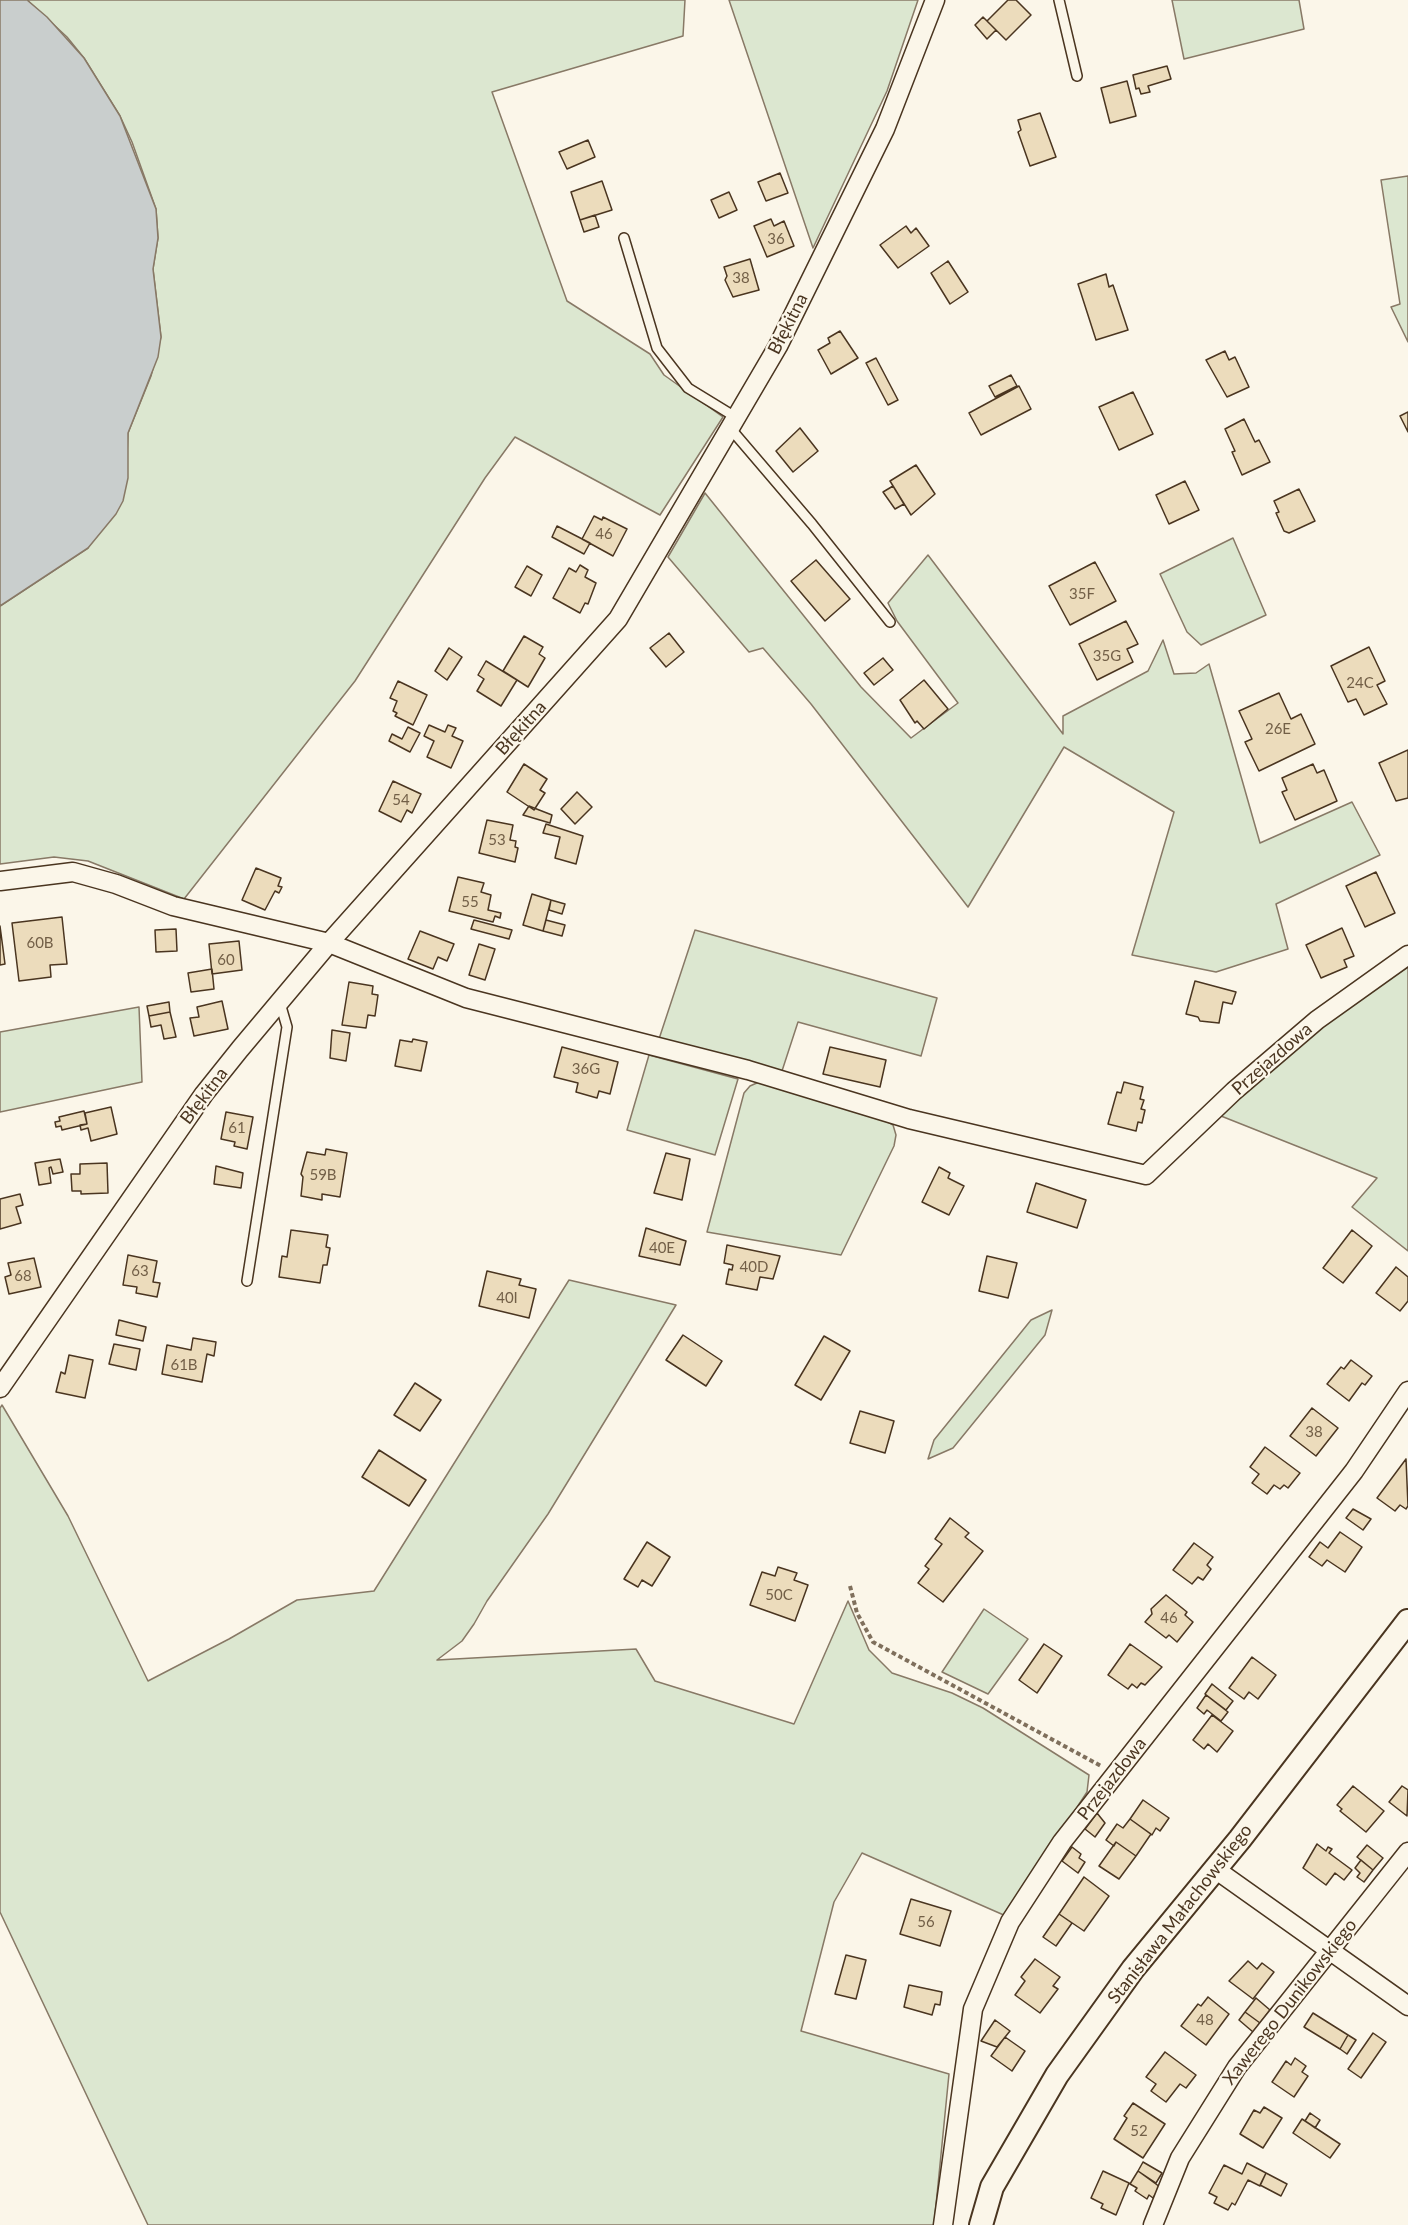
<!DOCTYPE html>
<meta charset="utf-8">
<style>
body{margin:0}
canvas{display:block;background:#fbf6e9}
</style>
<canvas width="1408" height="2225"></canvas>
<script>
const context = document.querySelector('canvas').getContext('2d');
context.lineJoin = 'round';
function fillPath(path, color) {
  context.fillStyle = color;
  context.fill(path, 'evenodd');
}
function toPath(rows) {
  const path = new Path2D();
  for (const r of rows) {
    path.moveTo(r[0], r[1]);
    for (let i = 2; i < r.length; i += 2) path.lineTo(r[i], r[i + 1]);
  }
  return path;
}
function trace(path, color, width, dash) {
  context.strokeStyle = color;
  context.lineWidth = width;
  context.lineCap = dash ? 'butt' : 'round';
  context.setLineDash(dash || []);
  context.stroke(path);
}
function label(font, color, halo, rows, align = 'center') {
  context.font = font + ' Lato,sans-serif';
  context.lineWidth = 4.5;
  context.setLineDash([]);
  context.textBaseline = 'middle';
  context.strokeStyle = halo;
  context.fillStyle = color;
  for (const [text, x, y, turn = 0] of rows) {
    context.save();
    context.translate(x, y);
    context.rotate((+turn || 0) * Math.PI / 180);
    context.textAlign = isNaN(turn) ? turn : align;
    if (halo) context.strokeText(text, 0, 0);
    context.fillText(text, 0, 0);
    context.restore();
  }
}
const green = toPath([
 [27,0,685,0,683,36,492,92,567,301,650,354,664,375,723,417,660,515,515,437,485,478,355,681,184,899,88,861,54,857,0,864,0,606,88,548,127,454,128,433,151,376,161,337,153,269,158,238,156,209,132,142,120,116,84,58,67,37,27,0],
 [729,0,918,0,887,91,813,248,729,0],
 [1172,0,1299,0,1304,29,1184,59,1172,0],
 [1408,176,1408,342,1391,307,1400,304,1381,180,1408,176],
 [705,493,861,687,911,738,958,703,897,621,888,603,928,555,1063,734,1063,716,1148,671,1163,640,1174,674,1196,673,1209,664,1260,843,1352,802,1380,855,1276,904,1288,949,1216,972,1132,955,1174,812,1064,747,968,907,811,704,763,648,749,652,668,557,705,493],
 [1233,538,1266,615,1201,645,1187,632,1160,574,1233,538],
 [695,930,937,998,921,1056,798,1022,781,1074,658,1042,695,930],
 [1408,967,1408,1251,1352,1207,1377,1178,1221,1116,1244,1090,1323,1021,1408,967],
 [139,1007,142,1082,0,1112,0,1032,139,1007],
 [649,1055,738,1079,715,1155,627,1130,649,1055],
 [759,1082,872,1112,893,1125,896,1135,894,1146,841,1255,707,1232,744,1093,750,1086,759,1082],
 [569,1280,676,1305,548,1514,487,1601,474,1624,462,1641,437,1660,636,1649,655,1681,794,1724,848,1601,869,1650,892,1673,952,1693,983,1708,1089,1775,1087,1792,1006,1916,862,1853,834,1902,801,2031,949,2074,934,2225,148,2225,0,1912,0,1408,2,1405,68,1516,148,1681,229,1639,297,1600,374,1591,569,1280],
 [1052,1310,1045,1335,953,1448,928,1459,934,1440,1031,1320,1052,1310],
 [984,1609,1028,1639,988,1694,942,1672,984,1609]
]);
fillPath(green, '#dce7d0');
trace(green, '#887966', 1.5);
const water = toPath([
 [0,0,27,0,47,17,84,58,120,116,156,209,158,238,153,269,161,337,158,357,128,433,128,478,123,501,116,514,88,548,0,606,0,0]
]);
fillPath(water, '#c9cecd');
trace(water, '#887966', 1.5);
const building = toPath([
 [1008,0,1016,0,1031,15,1006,40,987,21,1008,0],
 [983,17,996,30,987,39,975,25,983,17],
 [1167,66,1171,79,1148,86,1150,92,1141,94,1139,88,1136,89,1133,75,1167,66],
 [1127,81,1136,116,1110,123,1101,88,1127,81],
 [1040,113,1056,157,1030,166,1018,132,1021,130,1018,120,1040,113],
 [588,140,595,157,567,169,559,152,588,140],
 [780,173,788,193,766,201,758,182,780,173],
 [602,181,612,210,580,220,571,192,602,181],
 [729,192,737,210,719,218,711,200,729,192],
 [595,215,599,227,584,232,580,220,595,215],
 [771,219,774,226,784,221,794,246,767,257,754,226,771,219],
 [906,226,911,233,916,228,929,246,898,268,880,245,906,226],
 [750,259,759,290,733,297,725,280,727,276,724,267,750,259],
 [948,261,968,292,950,304,931,273,948,261],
 [1106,274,1109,287,1113,285,1128,330,1096,340,1078,284,1106,274],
 [840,331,858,358,831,374,818,350,830,343,828,338,840,331],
 [1225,351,1229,360,1235,357,1249,387,1227,397,1206,360,1225,351],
 [876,358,898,400,888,405,866,363,876,358],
 [1011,375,1017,386,995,397,989,386,1011,375],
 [1019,386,1031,409,981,435,969,413,1019,386],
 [1133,392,1153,434,1119,450,1099,407,1133,392],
 [1408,412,1408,432,1400,416,1408,412],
 [1244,419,1255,442,1259,440,1270,462,1242,475,1232,452,1235,451,1225,429,1244,419],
 [800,428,818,451,793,472,776,451,800,428],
 [916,465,935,494,911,515,890,481,916,465],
 [1185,481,1199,510,1169,524,1156,495,1185,481],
 [893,486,904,504,895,509,883,492,893,486],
 [1299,489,1315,521,1289,533,1284,531,1276,513,1279,512,1274,501,1299,489],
 [594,516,602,520,603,517,627,529,613,556,582,539,594,516],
 [557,526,590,543,584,554,552,537,557,526],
 [816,560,850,599,825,621,791,581,816,560],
 [1095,562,1116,601,1070,625,1049,586,1095,562],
 [580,565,588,570,585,577,596,583,588,604,585,603,580,613,553,598,569,568,576,572,580,565],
 [527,566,542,575,531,596,515,587,527,566],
 [1126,621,1138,644,1127,649,1133,662,1097,680,1079,644,1126,621],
 [669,633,684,652,666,667,650,648,669,633],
 [524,636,543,647,539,654,545,658,528,687,503,671,524,636],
 [1369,647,1385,681,1377,685,1387,704,1364,715,1356,699,1348,702,1331,666,1369,647],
 [449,648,462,657,447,680,435,671,449,648],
 [883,658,893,670,874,685,864,673,883,658],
 [486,661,517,680,501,706,477,691,484,679,478,675,486,661],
 [924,680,948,709,924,729,917,721,915,723,900,700,924,680],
 [398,681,427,695,413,725,395,716,397,713,393,711,397,701,390,698,398,681],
 [1279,693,1291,719,1301,714,1315,744,1259,771,1245,742,1252,739,1239,711,1279,693],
 [429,725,445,732,448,725,456,728,452,736,463,741,451,768,427,757,434,741,424,736,429,725],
 [408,727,420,733,410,752,389,741,392,734,402,739,408,727],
 [1408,750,1408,798,1396,801,1379,763,1408,750],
 [524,764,547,779,540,790,545,793,534,810,507,792,524,764],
 [1313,764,1317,773,1324,770,1337,801,1295,820,1282,792,1287,790,1282,778,1313,764],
 [393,781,421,794,412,813,407,810,401,822,379,811,393,781],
 [577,792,592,807,575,824,561,809,577,792],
 [529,806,552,815,550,823,523,815,529,806],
 [487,820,513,825,510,840,516,841,515,847,518,848,515,862,479,853,487,820],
 [546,824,583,836,576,864,555,858,560,837,543,833,546,824],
 [256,868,281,878,278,886,282,887,279,893,275,891,265,910,242,900,256,868],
 [1376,872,1395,913,1365,927,1346,886,1376,872],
 [458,877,484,883,481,892,491,895,488,910,501,913,500,918,495,916,493,922,449,911,458,877],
 [532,894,551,900,543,931,523,925,532,894],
 [551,900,565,904,562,914,549,910,551,900],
 [62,917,67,964,50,965,51,977,19,981,12,923,62,917],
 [474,920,512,930,509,939,471,929,474,920],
 [546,920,565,925,562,936,543,931,546,920],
 [0,926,5,964,0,965,0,926],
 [1342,928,1354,956,1344,960,1347,967,1321,978,1306,945,1342,928],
 [176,929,177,951,156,952,155,930,176,929],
 [420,931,454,944,447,961,438,957,433,969,408,959,420,931],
 [239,941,242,970,212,974,209,944,239,941],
 [479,944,495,949,485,980,469,975,479,944],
 [212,969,214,989,191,992,188,973,212,969],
 [1195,981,1236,992,1232,1004,1223,1002,1219,1023,1200,1021,1198,1017,1186,1014,1195,981],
 [349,982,373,986,372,994,378,995,375,1016,368,1015,366,1028,342,1025,349,982],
 [222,1001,228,1029,194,1036,190,1018,199,1017,197,1007,222,1001],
 [169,1002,170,1012,149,1016,147,1006,169,1002],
 [170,1012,176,1037,164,1039,161,1025,151,1027,149,1016,170,1012],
 [332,1030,350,1033,346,1061,330,1058,332,1030],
 [413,1039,427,1042,421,1071,395,1066,400,1040,412,1042,413,1039],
 [562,1047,618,1062,610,1094,599,1091,597,1098,576,1092,578,1083,554,1077,562,1047],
 [830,1047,886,1060,880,1087,823,1074,830,1047],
 [1124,1082,1143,1087,1140,1099,1144,1100,1141,1109,1145,1110,1142,1123,1138,1122,1136,1131,1108,1124,1117,1092,1121,1093,1124,1082],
 [111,1107,117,1134,91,1141,88,1128,81,1130,80,1125,87,1124,85,1113,111,1107],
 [84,1111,87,1124,62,1130,61,1126,56,1127,55,1122,60,1121,59,1117,84,1111],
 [226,1112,253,1117,247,1149,234,1146,235,1142,221,1139,226,1112],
 [326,1149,347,1153,340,1197,322,1194,322,1200,301,1196,303,1177,301,1174,307,1152,325,1155,326,1149],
 [666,1153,690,1159,682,1200,654,1193,666,1153],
 [60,1159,63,1172,53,1174,51,1167,49,1168,51,1183,39,1185,35,1163,60,1159],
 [107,1163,108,1193,81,1194,81,1191,72,1191,71,1174,80,1174,80,1164,107,1163],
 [216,1166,243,1173,241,1188,214,1184,216,1166],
 [939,1167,950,1173,948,1178,964,1186,949,1215,922,1202,939,1167],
 [1036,1183,1086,1200,1077,1228,1027,1212,1036,1183],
 [20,1194,23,1205,16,1207,21,1223,0,1229,0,1199,20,1194],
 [646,1228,686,1241,680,1265,639,1256,646,1228],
 [291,1230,328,1235,326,1247,330,1248,327,1265,323,1265,320,1283,279,1277,282,1256,287,1257,291,1230],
 [1352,1230,1372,1246,1343,1283,1323,1268,1352,1230],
 [727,1245,780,1256,773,1279,760,1277,757,1290,726,1284,729,1269,732,1270,733,1265,724,1263,727,1245],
 [128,1255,157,1261,153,1282,160,1283,157,1297,136,1293,137,1287,123,1285,128,1255],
 [987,1256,1017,1263,1008,1298,979,1291,987,1256],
 [34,1258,41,1287,9,1294,5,1277,11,1275,8,1263,34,1258],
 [1396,1267,1408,1277,1408,1301,1400,1311,1376,1293,1396,1267],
 [487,1271,521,1279,519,1285,536,1289,529,1318,479,1306,487,1271],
 [119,1320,146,1327,143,1341,116,1335,119,1320],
 [683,1335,722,1361,706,1386,666,1360,683,1335],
 [824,1336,850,1351,821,1400,795,1385,824,1336],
 [193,1338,216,1342,214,1356,207,1354,202,1382,162,1374,167,1345,191,1350,193,1338],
 [114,1344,140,1349,136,1370,109,1364,114,1344],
 [69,1355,93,1360,85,1398,56,1392,61,1372,65,1374,69,1355],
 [1351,1360,1372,1376,1365,1385,1362,1383,1349,1401,1327,1384,1341,1367,1344,1369,1351,1360],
 [415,1383,441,1400,420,1431,394,1415,415,1383],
 [1312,1408,1338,1428,1316,1456,1290,1436,1312,1408],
 [860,1411,894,1421,885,1453,850,1443,860,1411],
 [1265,1447,1300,1473,1288,1488,1284,1485,1280,1489,1274,1485,1267,1494,1252,1483,1259,1474,1250,1467,1265,1447],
 [379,1450,426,1480,409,1506,362,1477,379,1450],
 [1406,1459,1408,1506,1406,1509,1400,1505,1395,1511,1377,1498,1406,1459],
 [1353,1509,1371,1519,1363,1530,1346,1518,1353,1509],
 [950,1518,969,1533,965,1537,983,1551,943,1602,918,1583,929,1569,925,1566,942,1544,935,1539,950,1518],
 [1340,1532,1362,1547,1345,1572,1327,1560,1322,1566,1309,1557,1320,1542,1328,1548,1340,1532],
 [647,1542,670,1557,652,1586,642,1580,638,1587,624,1579,647,1542],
 [1194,1543,1213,1557,1207,1565,1211,1569,1203,1580,1198,1577,1192,1584,1173,1570,1194,1543],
 [778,1567,797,1573,794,1580,808,1585,795,1621,750,1605,762,1572,775,1576,778,1567],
 [1166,1595,1187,1612,1185,1615,1193,1622,1177,1642,1169,1635,1166,1638,1145,1622,1152,1614,1151,1609,1166,1595],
 [1044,1644,1062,1656,1037,1693,1019,1680,1044,1644],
 [1130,1644,1162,1667,1145,1685,1141,1683,1137,1688,1132,1684,1128,1689,1108,1675,1130,1644],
 [1252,1657,1276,1675,1258,1699,1249,1692,1244,1699,1229,1688,1252,1657],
 [1212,1684,1233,1701,1226,1710,1205,1694,1212,1684],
 [1206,1695,1228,1712,1221,1721,1207,1710,1204,1714,1197,1708,1206,1695],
 [1212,1715,1233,1731,1217,1752,1208,1744,1204,1749,1193,1740,1212,1715],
 [1353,1786,1384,1811,1366,1832,1340,1811,1342,1809,1337,1805,1353,1786],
 [1402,1786,1408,1790,1407,1816,1389,1802,1402,1786],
 [1143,1800,1169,1818,1160,1831,1156,1828,1152,1835,1130,1819,1143,1800],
 [1097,1813,1105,1823,1095,1837,1085,1829,1097,1813],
 [1130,1819,1151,1834,1136,1856,1116,1842,1114,1846,1106,1840,1117,1824,1123,1828,1130,1819],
 [1116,1842,1136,1856,1119,1879,1099,1866,1116,1842],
 [1317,1844,1326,1851,1328,1847,1332,1849,1329,1853,1352,1870,1344,1880,1335,1873,1326,1885,1303,1868,1317,1844],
 [1367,1845,1383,1858,1373,1870,1357,1857,1367,1845],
 [1072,1847,1081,1854,1079,1858,1085,1862,1078,1873,1062,1861,1072,1847],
 [1361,1860,1373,1870,1364,1882,1357,1877,1360,1873,1355,1868,1361,1860],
 [1084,1877,1109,1896,1084,1931,1059,1914,1084,1877],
 [911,1899,951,1911,940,1946,900,1934,911,1899],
 [1059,1914,1072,1923,1056,1946,1043,1937,1059,1914],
 [846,1955,866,1960,856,1999,835,1994,846,1955],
 [1035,1959,1060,1977,1053,1986,1058,1989,1040,2013,1015,1995,1025,1981,1021,1977,1035,1959],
 [1248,1961,1257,1969,1262,1963,1274,1972,1253,1999,1229,1981,1248,1961],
 [909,1985,942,1992,940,2005,935,2004,932,2015,904,2007,909,1985],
 [1208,1997,1229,2014,1206,2045,1181,2026,1198,2004,1201,2006,1208,1997],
 [1256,1998,1270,2010,1260,2023,1245,2012,1256,1998],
 [1245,2012,1260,2023,1253,2032,1239,2020,1245,2012],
 [1313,2013,1348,2035,1340,2049,1304,2027,1313,2013],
 [995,2020,1010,2031,997,2047,981,2041,995,2020],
 [1373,2033,1386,2042,1361,2078,1348,2069,1373,2033],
 [1348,2035,1356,2040,1347,2054,1340,2049,1348,2035],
 [1005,2037,1025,2051,1012,2071,991,2056,1005,2037],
 [1165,2052,1196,2075,1186,2088,1180,2084,1166,2102,1151,2091,1156,2084,1146,2077,1165,2052],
 [1295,2058,1306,2066,1302,2072,1308,2076,1294,2097,1272,2082,1286,2061,1291,2065,1295,2058],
 [1133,2103,1165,2124,1143,2158,1114,2139,1127,2118,1124,2116,1133,2103],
 [1264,2107,1282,2118,1263,2148,1240,2134,1254,2110,1260,2113,1264,2107],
 [1310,2113,1320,2120,1315,2128,1305,2121,1310,2113],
 [1302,2119,1340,2144,1330,2158,1293,2133,1302,2119],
 [1143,2162,1162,2173,1156,2183,1138,2171,1143,2162],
 [1247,2163,1266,2173,1260,2186,1248,2180,1235,2205,1232,2203,1228,2210,1214,2203,1217,2197,1209,2193,1224,2165,1242,2174,1247,2163],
 [1103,2171,1129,2183,1116,2215,1101,2208,1103,2204,1091,2198,1103,2171],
 [1138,2171,1160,2187,1153,2198,1149,2195,1147,2199,1135,2191,1137,2188,1130,2184,1138,2171],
 [1266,2173,1287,2184,1281,2196,1260,2185,1266,2173]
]);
fillPath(building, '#ecdcbc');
trace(building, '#4a3520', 1.5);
const service = toPath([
 [1059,0,1077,76],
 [624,238,657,348,688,388,737,418],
 [730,428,812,524,890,622],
 [247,1281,287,1027,280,1003]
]);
const minor = toPath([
 [0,881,73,872,116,884,173,906,329,943,466,998,748,1070,909,1119,1146,1175,1234,1091,1317,1020,1408,955],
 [0,1388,204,1094,240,1049,329,943,618,619,778,346,885,129,935,0],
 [1215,1869,1408,2006],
 [943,2225,973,2009,1010,1922,1062,1842,1354,1471,1408,1391],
 [1153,2225,1180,2158,1237,2067,1408,1852]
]);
const tertiary = toPath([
 [981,2225,992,2187,1057,2075,1133,1969,1240,1839,1408,1621]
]);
trace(service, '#4a3520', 12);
trace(minor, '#4a3520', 21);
trace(tertiary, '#4a3520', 26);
trace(toPath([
 [850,1586,857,1613,873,1642,1101,1766]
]), '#7f6f5c', 4, [4.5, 3]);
trace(service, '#fbf6e9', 9);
trace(minor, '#fbf6e9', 18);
trace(tertiary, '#fbf6e9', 22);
label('15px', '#725f47', null, [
 ["36",776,239],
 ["38",741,278],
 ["46",604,534],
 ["35F",1082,594],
 ["35G",1107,656],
 ["24C",1360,683],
 ["26E",1278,729],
 ["54",401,800],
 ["53",497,840],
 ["55",470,902],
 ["60B",40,943],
 ["60",226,960],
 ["36G",586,1069],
 ["61",237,1128],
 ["59B",323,1175],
 ["40E",662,1248],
 ["40D",754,1267],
 ["63",140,1271],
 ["68",23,1276],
 ["40I",507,1298],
 ["61B",184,1365],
 ["38",1314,1432],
 ["50C",779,1595],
 ["46",1169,1618],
 ["56",926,1922],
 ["48",1205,2020],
 ["52",1139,2131]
]);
label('18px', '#4a3520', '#fbf6e9', [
 ["Błękitna",788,324,-63],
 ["Błękitna",521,728,-48],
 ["Przejazdowa",1272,1059,-41],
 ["Błękitna",204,1096,-53],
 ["Przejazdowa",1112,1779,-52],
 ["Stanisława Małachowskiego",1180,1914,-52],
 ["Xawerego Dunikowskiego",1290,2002,-52]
]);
</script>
